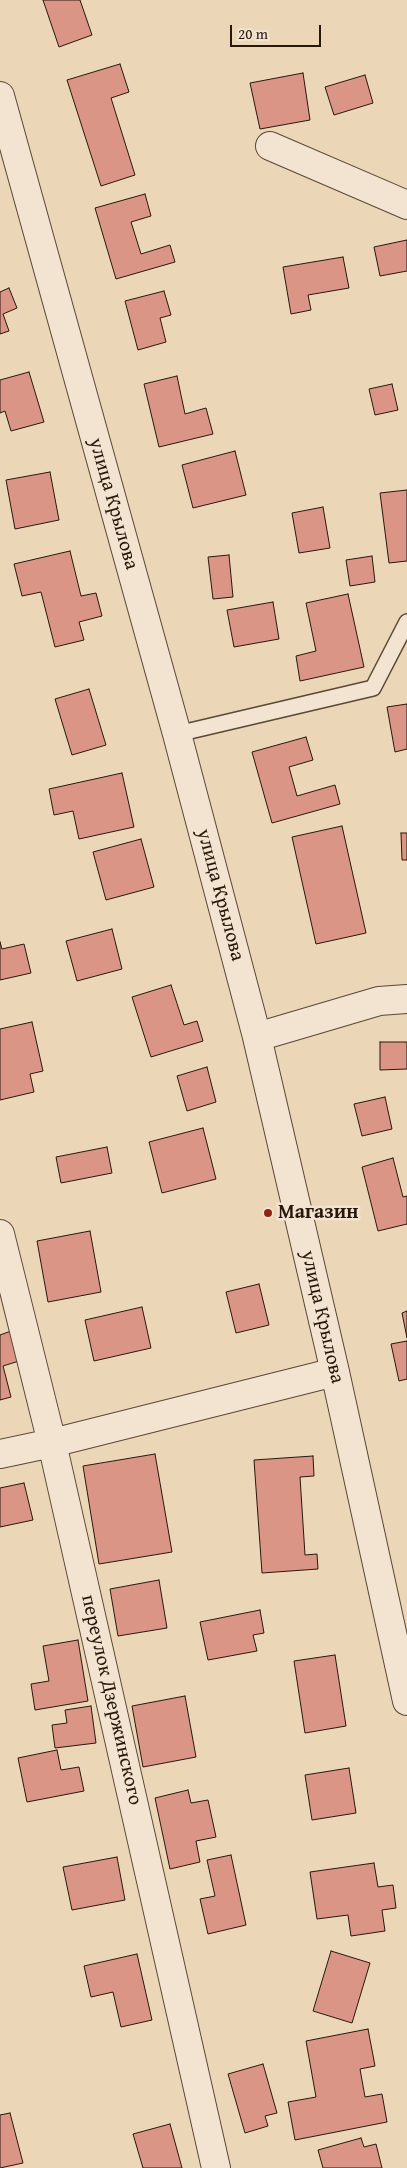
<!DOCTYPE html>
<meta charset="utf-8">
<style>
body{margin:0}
#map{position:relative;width:407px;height:2168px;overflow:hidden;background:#ebd6b7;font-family:"Gentium Book Plus",serif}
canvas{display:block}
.scale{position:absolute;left:230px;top:25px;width:91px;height:22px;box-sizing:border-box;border:2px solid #28180b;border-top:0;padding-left:6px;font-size:15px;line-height:18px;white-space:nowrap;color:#28180b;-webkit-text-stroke:4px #f2e4d0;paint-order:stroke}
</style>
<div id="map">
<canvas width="407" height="2168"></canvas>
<div class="scale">20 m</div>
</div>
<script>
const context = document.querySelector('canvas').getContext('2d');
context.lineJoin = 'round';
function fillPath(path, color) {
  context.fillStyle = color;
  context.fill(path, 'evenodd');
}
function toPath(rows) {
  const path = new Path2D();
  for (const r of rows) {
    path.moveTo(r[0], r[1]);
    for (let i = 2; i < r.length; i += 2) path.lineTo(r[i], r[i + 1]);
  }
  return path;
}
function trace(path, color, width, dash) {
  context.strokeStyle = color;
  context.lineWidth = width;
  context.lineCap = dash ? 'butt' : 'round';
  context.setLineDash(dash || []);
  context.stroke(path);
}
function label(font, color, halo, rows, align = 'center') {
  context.font = font + ' "Gentium Book Plus",serif';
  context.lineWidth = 5;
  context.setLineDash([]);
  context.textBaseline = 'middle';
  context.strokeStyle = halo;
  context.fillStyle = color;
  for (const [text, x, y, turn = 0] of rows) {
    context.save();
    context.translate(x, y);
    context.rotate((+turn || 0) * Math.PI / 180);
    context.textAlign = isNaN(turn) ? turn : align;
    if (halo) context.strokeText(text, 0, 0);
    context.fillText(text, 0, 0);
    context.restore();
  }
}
const building = toPath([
 [43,0,80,0,92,35,59,47,43,0],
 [120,64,129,92,111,98,135,175,101,186,67,80,120,64],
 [303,73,310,120,260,129,250,83,303,73],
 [365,75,373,103,334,115,325,87,365,75],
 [145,194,151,216,131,222,141,254,170,245,175,262,116,279,95,208,145,194],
 [407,240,407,271,380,276,374,247,407,240],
 [343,257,349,288,308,295,311,310,291,314,283,267,343,257],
 [9,288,17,308,3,314,9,331,0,334,0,292,9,288],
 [164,291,171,315,160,318,166,342,138,350,125,301,164,291],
 [29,372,44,422,11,431,5,411,0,413,0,380,29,372],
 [177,376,185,414,206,408,213,434,159,447,144,384,177,376],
 [392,384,398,410,375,415,369,389,392,384],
 [235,451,246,495,193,508,182,465,235,451],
 [50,472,59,520,15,529,6,480,50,472],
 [407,490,407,561,389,563,380,493,407,490],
 [323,507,330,548,299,553,292,513,323,507],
 [70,551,81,596,96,593,102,616,79,622,84,640,55,647,41,592,22,596,14,564,70,551],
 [229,555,233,597,213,599,208,557,229,555],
 [372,556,375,582,350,586,346,560,372,556],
 [348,594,364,667,300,681,296,656,316,651,306,603,348,594],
 [273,602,279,639,234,647,227,610,273,602],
 [89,689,106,745,72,755,55,699,89,689],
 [407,704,407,749,395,752,387,707,407,704],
 [306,737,313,760,289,767,297,796,335,785,340,804,272,823,252,752,306,737],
 [122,773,134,827,79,839,73,811,54,815,49,789,122,773],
 [342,826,366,933,316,944,292,837,342,826],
 [401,833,407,833,407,860,402,860,401,833],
 [141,839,154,887,106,900,93,852,141,839],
 [112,929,122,969,77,981,66,941,112,929],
 [0,942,2,949,24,944,31,973,0,980,0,942],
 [171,985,184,1025,197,1021,203,1041,151,1057,132,997,171,985],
 [32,1022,43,1071,30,1074,34,1092,0,1100,0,1029,32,1022],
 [380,1042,407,1042,407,1069,380,1070,380,1042],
 [207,1067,216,1102,187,1111,177,1076,207,1067],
 [385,1097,392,1129,362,1136,354,1104,385,1097],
 [203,1128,216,1179,162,1193,149,1142,203,1128],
 [107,1147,112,1173,61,1183,56,1157,107,1147],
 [393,1158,403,1197,407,1196,407,1224,378,1231,362,1167,393,1158],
 [90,1231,101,1292,48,1302,37,1241,90,1231],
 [259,1284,269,1325,236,1333,226,1292,259,1284],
 [142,1307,151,1348,94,1361,85,1320,142,1307],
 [407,1311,407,1338,402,1313,407,1311],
 [11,1331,19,1361,3,1366,11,1397,0,1400,0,1335,11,1331],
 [407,1341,407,1379,399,1381,391,1344,407,1341],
 [155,1454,172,1552,99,1564,83,1466,155,1454],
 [313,1456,314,1476,300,1477,305,1555,317,1554,318,1569,262,1573,254,1460,313,1456],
 [24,1483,33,1520,0,1527,0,1488,24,1483],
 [159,1580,167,1628,118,1636,110,1589,159,1580],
 [260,1610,264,1633,253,1635,257,1651,208,1660,200,1622,260,1610],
 [78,1640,88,1701,35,1710,31,1684,49,1681,43,1646,78,1640],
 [335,1655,346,1726,305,1733,294,1661,335,1655],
 [185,1696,196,1757,143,1767,132,1706,185,1696],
 [91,1706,96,1743,55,1748,52,1725,67,1723,65,1710,91,1706],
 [57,1750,61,1770,79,1767,84,1791,27,1802,18,1758,57,1750],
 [349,1768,356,1813,312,1820,305,1775,349,1768],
 [188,1790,191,1803,208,1800,216,1837,196,1841,200,1862,170,1869,155,1798,188,1790],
 [231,1855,246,1925,208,1934,200,1899,215,1896,207,1860,231,1855],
 [117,1857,125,1900,72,1910,63,1867,117,1857],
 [374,1863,378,1887,393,1885,396,1908,382,1910,385,1931,351,1936,348,1915,317,1919,310,1872,374,1863],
 [331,1951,370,1963,352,2023,313,2011,331,1951],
 [137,1954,152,2020,121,2027,113,1992,91,1997,84,1966,137,1954],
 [368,2029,375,2066,360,2069,365,2097,382,2094,387,2122,295,2140,288,2102,316,2097,306,2041,368,2029],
 [263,2064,277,2113,265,2116,268,2126,245,2133,228,2074,263,2064],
 [10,2113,23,2163,0,2168,0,2115,10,2113],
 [170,2124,182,2168,143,2168,133,2134,170,2124],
 [361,2138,364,2147,376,2144,382,2168,323,2168,318,2150,361,2138]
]);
fillPath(building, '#db9586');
trace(building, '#28180b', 1);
const lane = toPath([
 [177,734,373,688,407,622]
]);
const street = toPath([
 [0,96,177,734,257,1037,335,1372,407,1701],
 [270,146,407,205],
 [257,1037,379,1001,407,999],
 [0,1234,52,1443,216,2168],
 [0,1454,52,1443,335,1372]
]);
trace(lane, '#594836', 18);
trace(street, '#594836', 30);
trace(lane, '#f2e4d0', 15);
trace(street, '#f2e4d0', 28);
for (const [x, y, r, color] of [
 [268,1213,5,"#8f2418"]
]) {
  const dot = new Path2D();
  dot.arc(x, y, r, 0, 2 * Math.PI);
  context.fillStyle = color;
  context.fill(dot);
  trace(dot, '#f2e4d0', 2);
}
label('20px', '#28180b', '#f2e4d0', [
 ["улица Крылова",113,504,74],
 ["улица Крылова",220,895,75],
 ["улица Крылова",322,1317,77],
 ["переулок Дзержинского",111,1700,77]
]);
label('bold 20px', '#28180b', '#f2e4d0', [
 ["Магазин",278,1213]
], 'left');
</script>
